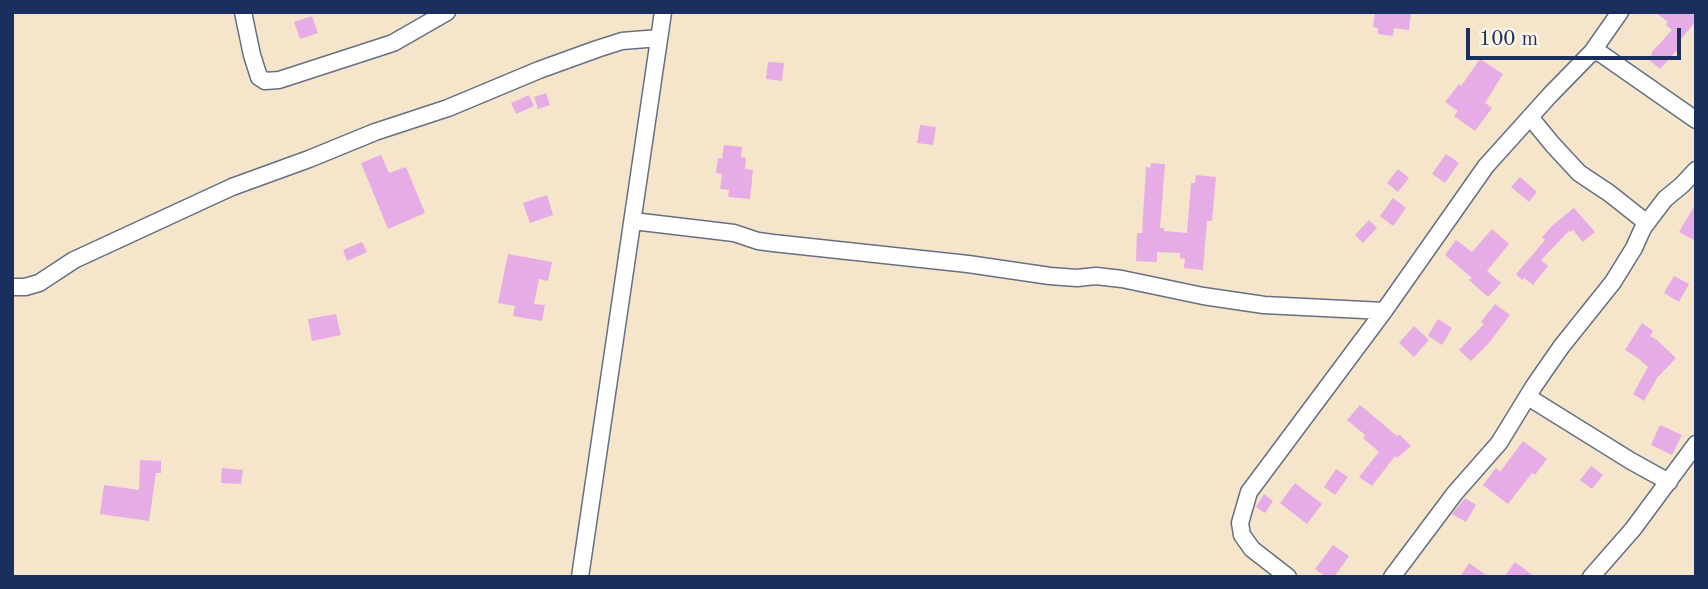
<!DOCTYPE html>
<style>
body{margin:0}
#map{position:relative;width:1708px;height:589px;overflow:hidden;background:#f5e5cb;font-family:"Old Standard TT",serif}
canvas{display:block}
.frame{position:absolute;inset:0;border:14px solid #1b2f5e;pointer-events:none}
.scale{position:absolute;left:1466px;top:28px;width:215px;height:32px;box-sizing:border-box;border:4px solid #1b2f5e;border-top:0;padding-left:9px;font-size:21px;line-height:24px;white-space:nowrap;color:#1b2f5e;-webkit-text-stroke:5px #fcf5e5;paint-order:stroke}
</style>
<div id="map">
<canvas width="1708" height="589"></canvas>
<div class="frame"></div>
<div class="scale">100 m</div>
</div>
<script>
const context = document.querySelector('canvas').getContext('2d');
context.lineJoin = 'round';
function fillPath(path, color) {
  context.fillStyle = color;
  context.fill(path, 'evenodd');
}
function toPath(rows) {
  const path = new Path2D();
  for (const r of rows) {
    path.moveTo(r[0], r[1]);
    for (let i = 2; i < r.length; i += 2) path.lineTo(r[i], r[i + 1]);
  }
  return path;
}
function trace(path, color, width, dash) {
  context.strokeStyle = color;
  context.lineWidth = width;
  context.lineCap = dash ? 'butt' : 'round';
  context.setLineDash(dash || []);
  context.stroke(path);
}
fillPath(toPath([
 [1375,12,1411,13,1409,30,1394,28,1393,36,1378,34,1378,28,1373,27],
 [1655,12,1690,12,1696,17,1696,21,1676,45,1679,48,1660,69,1648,59,1652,54,1651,53,1672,30,1666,25,1668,22],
 [312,16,318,33,300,39,294,22],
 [1480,59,1503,74,1485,103,1492,108,1475,131,1454,116,1458,111,1445,102,1459,84,1461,86],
 [768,62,784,63,782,81,766,79],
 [546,93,550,105,538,109,534,97],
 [529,95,534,106,516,114,511,103],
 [920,125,936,127,933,145,917,143],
 [724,145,742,147,741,157,746,158,745,169,753,170,750,199,728,197,729,190,720,189,722,174,716,173,718,158,722,159],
 [1446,154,1459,163,1445,183,1432,174],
 [381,155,389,173,406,167,425,213,388,229,361,163],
 [1151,163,1165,164,1160,228,1164,228,1164,231,1187,233,1191,183,1195,183,1196,175,1216,177,1212,221,1207,221,1203,270,1184,268,1185,259,1180,258,1180,253,1157,252,1157,262,1136,261,1137,233,1142,233,1146,167,1150,168],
 [1398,169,1409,178,1398,192,1387,183],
 [1520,177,1537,192,1529,202,1511,187],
 [547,195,553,215,530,223,523,203],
 [1393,198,1406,208,1393,226,1380,216],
 [1696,203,1696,241,1679,232],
 [1574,208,1595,232,1583,242,1573,230,1570,232,1569,231,1541,260,1548,266,1533,285,1524,278,1522,280,1516,274,1545,240,1542,237,1553,225],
 [1369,220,1377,228,1363,243,1355,235],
 [1492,229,1509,244,1487,271,1501,283,1488,297,1469,280,1472,278,1445,255,1456,240,1472,252],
 [362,242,367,252,347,261,343,250],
 [508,254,552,262,548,281,539,279,534,304,545,305,542,321,513,316,515,306,498,303],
 [1674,276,1689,284,1679,302,1664,293],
 [1495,304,1510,315,1489,343,1471,361,1459,350,1484,324,1481,322],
 [336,314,341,335,312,341,308,319],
 [1438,319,1452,328,1442,345,1428,336],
 [1642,323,1653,331,1650,336,1657,340,1676,358,1657,378,1644,401,1633,394,1648,367,1639,359,1625,350],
 [1414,326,1429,340,1414,357,1399,343],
 [1360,405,1397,436,1399,434,1411,446,1397,458,1395,456,1372,486,1359,477,1379,452,1363,438,1365,435,1347,420],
 [1660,425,1682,435,1672,455,1651,445],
 [1523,441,1547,459,1535,475,1532,473,1508,504,1483,485,1496,468,1500,472],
 [140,460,161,461,161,473,156,473,149,521,100,514,104,485,139,490],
 [1591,466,1603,475,1592,489,1580,480],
 [222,468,243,470,241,484,221,483],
 [1336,469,1348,477,1335,495,1324,487],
 [1295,483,1322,504,1307,524,1280,503],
 [1264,494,1273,501,1265,513,1256,507],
 [1465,498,1476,505,1466,522,1452,514],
 [1333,545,1349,556,1334,577,1326,577,1315,569],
 [1515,562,1535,577,1504,577],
 [1469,563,1489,577,1460,577]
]), '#e6ace6');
const minor = toPath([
 [243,12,252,55,259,77,265,81,279,80,393,43,447,12],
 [1592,52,1600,53,1696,120],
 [1530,117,1553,145,1579,173,1609,193,1647,223],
 [633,221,734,233,758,241,773,243,968,264,1050,276,1077,278,1096,276,1122,279,1203,296,1264,305,1384,311],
 [12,287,25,287,39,283,74,260,232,187,309,159,375,132,448,108,539,70,597,49,622,41,659,38],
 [1528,397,1631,461,1669,482],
 [580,577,663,12],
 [1288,577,1252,549,1242,535,1240,523,1249,492,1384,311,1486,166,1550,95,1592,52,1620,12],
 [1392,577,1455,493,1499,443,1534,386,1561,347,1613,282,1634,248,1643,228,1665,199,1682,185,1696,170],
 [1591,577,1633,529,1696,444]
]);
trace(minor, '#676f84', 19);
trace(minor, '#fff', 16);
</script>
